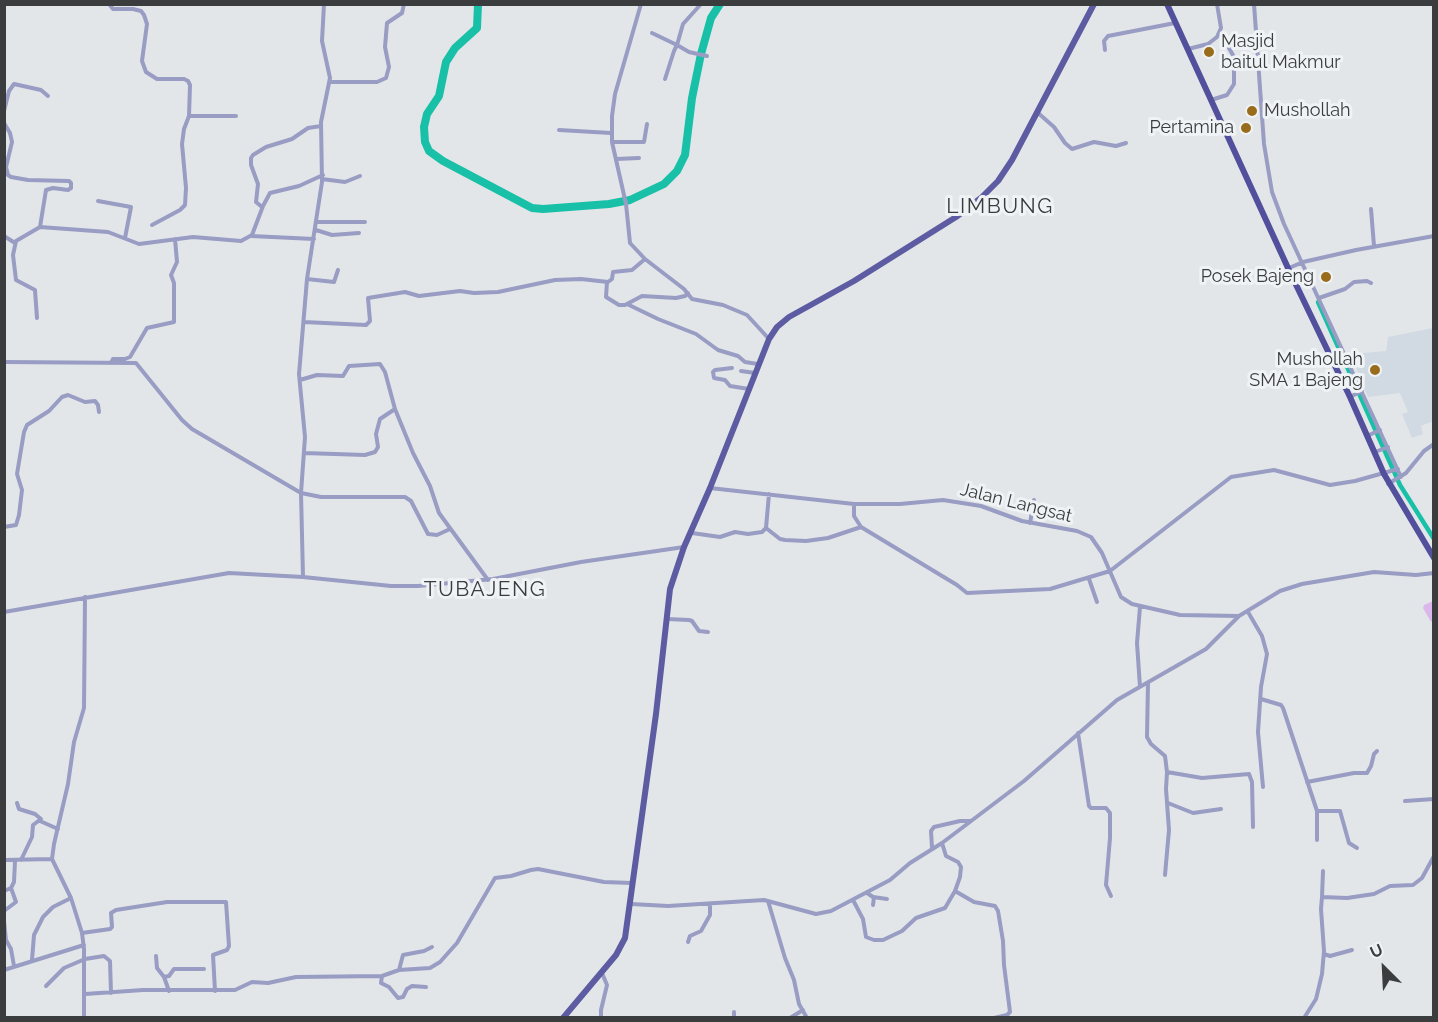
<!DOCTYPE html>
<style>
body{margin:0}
#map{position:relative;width:1438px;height:1022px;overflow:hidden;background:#e3e6e9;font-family:Raleway,sans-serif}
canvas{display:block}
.frame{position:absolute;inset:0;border:6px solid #3b3c3e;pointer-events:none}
.north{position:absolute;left:1354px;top:938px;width:60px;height:60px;-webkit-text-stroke:4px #f0f3f6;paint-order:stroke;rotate:336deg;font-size:16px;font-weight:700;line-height:24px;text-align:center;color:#3b3c3e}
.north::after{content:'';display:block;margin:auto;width:21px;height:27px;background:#3b3c3e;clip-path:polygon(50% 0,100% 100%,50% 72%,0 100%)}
</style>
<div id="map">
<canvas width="1438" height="1022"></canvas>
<div class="frame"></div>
<div class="north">U</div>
</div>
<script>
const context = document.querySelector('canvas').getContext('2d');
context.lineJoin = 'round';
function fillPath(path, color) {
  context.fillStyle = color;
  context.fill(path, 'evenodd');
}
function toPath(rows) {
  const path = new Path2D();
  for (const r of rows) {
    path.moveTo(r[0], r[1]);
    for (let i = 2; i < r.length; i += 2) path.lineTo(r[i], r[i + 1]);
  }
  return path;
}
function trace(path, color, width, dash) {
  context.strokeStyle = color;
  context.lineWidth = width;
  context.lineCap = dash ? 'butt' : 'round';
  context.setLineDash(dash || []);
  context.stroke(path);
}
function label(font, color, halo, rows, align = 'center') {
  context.font = font + ' Raleway,sans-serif';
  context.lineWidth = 6;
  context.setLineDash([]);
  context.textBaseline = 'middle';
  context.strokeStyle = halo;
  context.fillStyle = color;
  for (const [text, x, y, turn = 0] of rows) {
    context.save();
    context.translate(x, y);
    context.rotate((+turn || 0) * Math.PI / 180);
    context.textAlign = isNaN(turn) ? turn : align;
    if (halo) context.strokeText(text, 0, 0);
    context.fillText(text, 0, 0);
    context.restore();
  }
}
fillPath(toPath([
 [1433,328,1433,421,1421,426,1423,434,1412,438,1402,414,1408,412,1400,393,1368,397,1352,358,1363,353,1386,351,1388,337]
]), '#d1dae3');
fillPath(toPath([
 [1433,601,1433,620,1431,622,1423,608,1424,605]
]), '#dcb7eb');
trace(toPath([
 [1318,302,1400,485,1434,539]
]), '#19c0a8', 4.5);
trace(toPath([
 [478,4,477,28,455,48,446,62,439,96,427,114,424,127,425,142,429,151,443,161,532,208,543,209,609,204,630,200,664,184,677,171,685,155,692,98,701,54,711,18,720,4]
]), '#19c0a8', 8);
trace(toPath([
 [109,4,113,9,133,9,141,11,144,15,147,24,142,61,146,72,157,79,184,79,188,81,190,85,189,116,184,129,182,144,186,188,185,205,180,210,152,225],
 [641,4,615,94,612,116,612,142,626,204,630,243,645,259,684,289,692,299,723,305,747,315,769,339],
 [701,4,683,24,677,45,689,52,707,56],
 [1254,4,1264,144,1272,192,1284,224,1401,477],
 [652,33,677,45],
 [1188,49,1208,44,1217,37,1221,28,1217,4],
 [1105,50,1104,41,1108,36,1175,23],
 [665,79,674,51,677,45],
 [330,82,377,82,386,78,389,67,385,47,387,23,402,13,404,4],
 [1211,100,1227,95,1234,84,1234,57,1220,32],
 [4,111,9,91,14,84,41,90,48,96],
 [1037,112,1054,127,1065,143,1072,149,1094,142,1116,146,1126,143],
 [189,116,236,116],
 [4,123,10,133,12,142,6,167,8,175,11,177,28,180,69,181,71,183,71,188,68,190,53,188,46,190,40,227],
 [559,130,611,133],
 [612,142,644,142,647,124],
 [616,159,639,158],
 [322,179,345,182,360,176],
 [98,201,131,207,125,238],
 [262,207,256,202,258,184,251,165,251,158,253,155,266,147,292,139,308,128,321,126],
 [1371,209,1374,246],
 [317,222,365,222],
 [316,230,332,235,359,233],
 [4,236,15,243],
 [251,236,314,239],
 [1289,268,1303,262,1356,250,1434,236],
 [307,279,334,282,338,270],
 [607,282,606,297,619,305,625,305,642,296,676,298,685,296,688,293],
 [1319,298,1345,289,1354,282,1367,281,1371,283],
 [627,304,658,319,696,334,718,350,738,356,745,362,758,364],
 [37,318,35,290,16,280,13,255,16,241,40,227,108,232,139,244,193,237,241,241,252,235,263,206,270,193,299,186,323,175],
 [304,322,366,325,370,321,368,298,405,292,419,296,460,291,474,293,498,292,555,280,581,279,608,282,612,279,613,272,632,270,645,259],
 [4,362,136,363,182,420,192,429,301,493,321,497,405,497,411,501,428,534,437,535,450,529],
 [111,363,113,359,125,359,130,357,147,328,174,322,174,283,171,275,177,262,175,239],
 [732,368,715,370,713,372,714,378,725,380,730,386,749,389],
 [741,371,755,373],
 [300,380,317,375,343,376,349,366,380,364,385,372,395,409,413,453,430,486,439,513,488,580],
 [1350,397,1362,391],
 [1367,436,1380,430],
 [1375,452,1388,447],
 [304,453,365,455,375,452,378,447,376,434,380,419,395,409],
 [1388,484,1406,473,1424,451,1434,444],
 [710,488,854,504,900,504,943,500,981,506,1022,521,1077,531,1091,537,1102,553,1121,597,1132,604,1180,615,1239,616],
 [1030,523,1034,500],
 [4,527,16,525,19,515,22,490,17,474,24,432,27,425,49,411,62,397,68,395,85,402,95,401,98,405,99,412],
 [861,527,957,585,967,593,1050,589,1110,571,1231,477,1274,470,1330,485,1355,481,1398,469],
 [766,528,780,539,785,540,806,541,828,538,861,527,854,516,854,504],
 [692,533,720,537,735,532,748,534,762,532,766,528,769,494],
 [303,577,301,493,305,437,299,374,307,279,322,182,321,122,330,78,322,41,324,4],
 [1089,579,1097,602],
 [4,612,229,573,303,577,391,586,418,586,493,579,581,562,684,547],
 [1248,612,1262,636,1267,654,1261,687,1258,732,1263,787],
 [667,619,689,620,692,621,699,631,708,632],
 [1148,683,1147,737,1151,744,1165,756,1167,772,1166,789,1169,830,1165,875],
 [1140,687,1137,643,1140,607],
 [1261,699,1281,705,1283,708,1317,811,1340,811,1349,843,1357,848],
 [1078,733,1089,806,1091,808,1106,808,1110,813,1110,838,1106,885,1111,896],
 [1167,772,1202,778,1249,774,1252,782,1253,827],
 [1307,782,1354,773,1367,773,1371,766,1374,754,1377,751],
 [1405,801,1434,799],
 [17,803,19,809,35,814,41,819,33,825,32,837,21,860],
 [1168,803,1193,813,1221,809],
 [1317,811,1317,840],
 [40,821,58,829],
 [942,843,946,856,958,862,961,867,960,877,955,891,974,902,995,906,998,911,1003,941,1004,965,1010,1012,1007,1015,994,1018],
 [932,848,931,831,934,827,960,821,971,821],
 [4,860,52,859],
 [4,891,11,888,14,882,15,861],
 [867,893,873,897,887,899],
 [1322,897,1323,871],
 [853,900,863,919,866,937,874,940,883,940,902,931,916,918,945,908,955,891],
 [768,901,785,958,794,980,799,1004,807,1018],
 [631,904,668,906,764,900,816,914,831,911,890,880,910,863,942,843,1024,781,1117,700,1206,649,1239,616,1280,591,1302,584,1374,572,1416,575,1434,573],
 [873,905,874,897],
 [4,911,16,902,11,888],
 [4,921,6,940,11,949,14,966],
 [82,933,110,929,112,927,111,913,116,910,167,902,226,902,229,946,227,950,213,955,215,991],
 [688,942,690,936,701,931,710,915,710,905],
 [1324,954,1330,956,1352,950],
 [156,956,157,968,164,977,169,991],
 [32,960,34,935,43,917,53,907,71,898],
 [4,970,84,945],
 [399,970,403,955,424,951,432,947],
 [382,976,381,983,389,987,398,998,403,997,407,989,412,986,426,987],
 [164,977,169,976,174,969,204,969],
 [46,986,64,968,85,959,104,956,110,961,111,993],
 [85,994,143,990,235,990,252,982,268,983,296,977,382,976,399,970,430,968,440,962,457,943,495,878,511,876,531,870,538,869,604,882,632,883],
 [734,1012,734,1018],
 [84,1018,84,949,82,933,71,898,52,859,54,844,68,784,74,742,84,708,85,597],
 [601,1018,601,1010,607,985,602,973],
 [790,1018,803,1010],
 [1304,1018,1316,999,1322,974,1324,951,1321,909,1322,897,1347,898,1374,894,1390,886,1413,885,1422,878,1434,856]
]), '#999cc3', 4);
trace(toPath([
 [563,1018,616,955,625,938,656,714,670,589,684,547,710,488,769,339,777,327,789,317,854,281,956,217,981,198,998,181,1012,160,1094,4]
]), '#5d5ca2', 6);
trace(toPath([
 [1167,4,1288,268,1350,397,1384,474,1434,558]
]), '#52509c', 6);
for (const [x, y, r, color] of [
 [1209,52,6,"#996c1b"],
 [1252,111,6,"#996c1b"],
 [1246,128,6,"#996c1b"],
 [1326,277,6,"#996c1b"],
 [1375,370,6,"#996c1b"]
]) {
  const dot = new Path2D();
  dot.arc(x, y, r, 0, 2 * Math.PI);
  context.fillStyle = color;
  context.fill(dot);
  trace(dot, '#f0f3f6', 2);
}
label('18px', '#3b3c3e', '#f0f3f6', [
 ["Masjid",1221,42,"left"],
 ["baitul Makmur",1221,63,"left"],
 ["Mushollah",1264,111,"left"],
 ["Pertamina",1234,128],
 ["Posek Bajeng",1314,277],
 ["Mushollah",1363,360],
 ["SMA 1 Bajeng",1363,381]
], 'right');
label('18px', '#3b3c3e', '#f0f3f6', [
 ["Jalan Langsat",1016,503,14]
]);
context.letterSpacing = '1.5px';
label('21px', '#3b3c3e', '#f0f3f6', [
 ["LIMBUNG",1000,207],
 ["TUBAJENG",485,590]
]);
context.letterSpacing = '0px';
</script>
